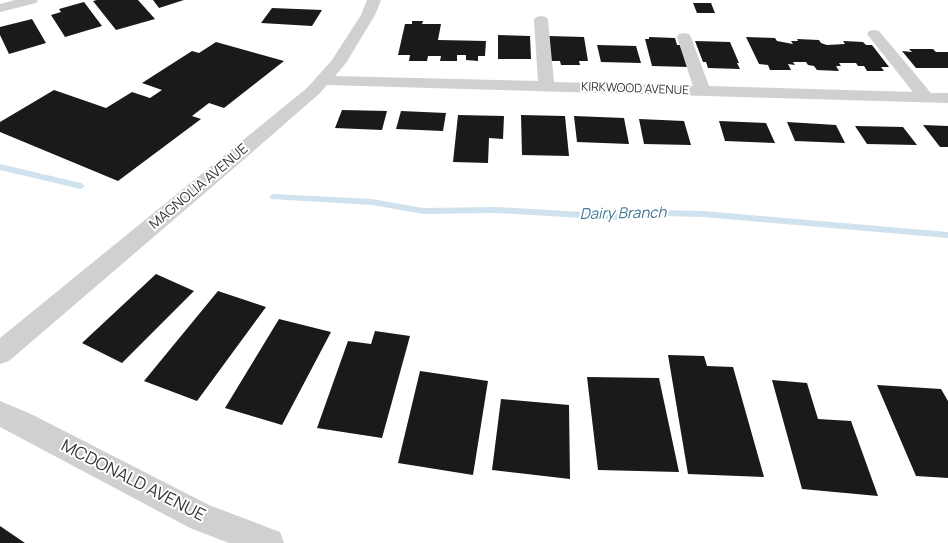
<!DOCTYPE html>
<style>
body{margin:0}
canvas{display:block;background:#fff}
</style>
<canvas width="948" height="543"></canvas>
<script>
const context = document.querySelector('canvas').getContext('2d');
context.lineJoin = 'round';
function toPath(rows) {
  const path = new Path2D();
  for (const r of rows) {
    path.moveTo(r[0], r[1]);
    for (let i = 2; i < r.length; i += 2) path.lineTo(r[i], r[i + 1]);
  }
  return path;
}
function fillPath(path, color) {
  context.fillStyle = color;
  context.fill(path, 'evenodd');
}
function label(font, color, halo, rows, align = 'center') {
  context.font = font + ' Manrope,sans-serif';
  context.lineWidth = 4;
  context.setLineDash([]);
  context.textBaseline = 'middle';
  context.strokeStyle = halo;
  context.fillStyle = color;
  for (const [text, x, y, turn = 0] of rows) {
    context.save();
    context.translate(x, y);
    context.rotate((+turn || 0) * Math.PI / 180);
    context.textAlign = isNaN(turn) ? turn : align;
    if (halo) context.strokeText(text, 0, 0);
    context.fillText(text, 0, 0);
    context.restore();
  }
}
fillPath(toPath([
 [0,164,81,183,85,186,81,189,0,170,0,164],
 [274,194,372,199,423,208,496,207,618,214,661,210,703,211,948,232,948,238,703,217,661,216,618,220,496,213,423,214,372,205,271,199,270,197,271,195,274,194]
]), '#cfe2ee');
fillPath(toPath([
 [97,0,138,0,155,19,116,30,93,1],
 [153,0,184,0,159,8],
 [84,2,102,26,65,37,51,15,61,12,59,9],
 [693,3,711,3,715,13,697,13],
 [272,8,322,10,312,26,261,23],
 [32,19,46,43,9,54,0,35,0,27],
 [412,21,423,21,422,24,441,24,438,40,486,41,485,56,478,56,478,61,466,60,466,55,457,55,457,61,440,61,441,56,428,56,427,61,409,61,410,55,398,55,405,24,412,24],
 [498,35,530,36,531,59,498,59],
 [549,36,584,37,588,61,579,61,580,65,561,65,560,61,551,61],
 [649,37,675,38,677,45,680,45,688,67,652,66,645,39,649,39],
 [746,37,775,38,777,41,793,44,791,41,798,41,797,39,819,40,821,43,827,45,845,44,843,41,863,42,866,45,872,45,889,67,881,67,884,71,867,71,864,66,858,66,856,63,839,63,841,66,836,66,839,71,817,70,814,66,808,65,806,62,793,62,795,65,788,64,791,70,770,70,768,65,759,64],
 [695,41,730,42,739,63,737,63,740,69,708,68,706,62,703,62],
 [216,42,284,61,224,108,209,103,192,116,201,119,118,181,0,132,0,122,54,90,106,108,132,92,150,98,162,90,142,83,192,51,199,53],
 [597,45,636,46,641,63,601,62],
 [909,49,933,49,936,52,948,52,948,68,916,68,902,51,912,52],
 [342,110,387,111,382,130,335,128],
 [401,111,446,113,443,131,396,129],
 [458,115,504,116,503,139,489,138,488,163,453,162],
 [521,115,565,116,569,156,522,155],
 [574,116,624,118,629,144,577,142],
 [639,119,684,121,691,145,644,144],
 [719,121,766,123,775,143,725,141],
 [787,122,836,125,845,143,795,141],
 [923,125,948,126,948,147,940,147],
 [855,126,903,127,917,145,867,144],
 [156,274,194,291,122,363,82,343],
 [218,291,266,307,197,401,144,381],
 [279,319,331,332,282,425,225,408],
 [375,331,410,336,382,438,317,428,348,341,371,344],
 [668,355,704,356,707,366,733,367,764,477,688,474],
 [420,371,488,381,473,475,398,463],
 [587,377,659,378,679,472,598,470],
 [772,380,807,383,818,419,851,421,878,496,802,489],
 [877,385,941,389,948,401,948,478,916,476],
 [501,399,569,405,570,479,492,470],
 [0,526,25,543,0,543]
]), '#1a1a1a');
fillPath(toPath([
 [15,0,38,0,36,3,0,12,0,4,15,0],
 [367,0,381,0,375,15,346,63,335,76,538,81,534,20,536,17,541,16,546,17,548,20,554,82,693,86,677,37,679,34,684,33,689,34,691,37,709,86,913,92,867,34,869,31,874,30,879,31,931,93,948,93,948,103,327,85,319,94,234,168,9,361,0,364,0,338,307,88,332,60,361,15,367,0],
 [0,401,31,414,209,505,280,532,284,543,229,543,190,528,0,427,0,401]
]), '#d0d0d0');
label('12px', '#333', '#fff', [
 ["KIRKWOOD AVENUE",635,89,2]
]);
label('14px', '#333', '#fff', [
 ["MAGNOLIA AVENUE",199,187,-40]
]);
label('italic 15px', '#3f7597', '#fff', [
 ["Dairy Branch",623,214,-1]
]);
label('17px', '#333', '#fff', [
 ["MCDONALD AVENUE",133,481,27]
]);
</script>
